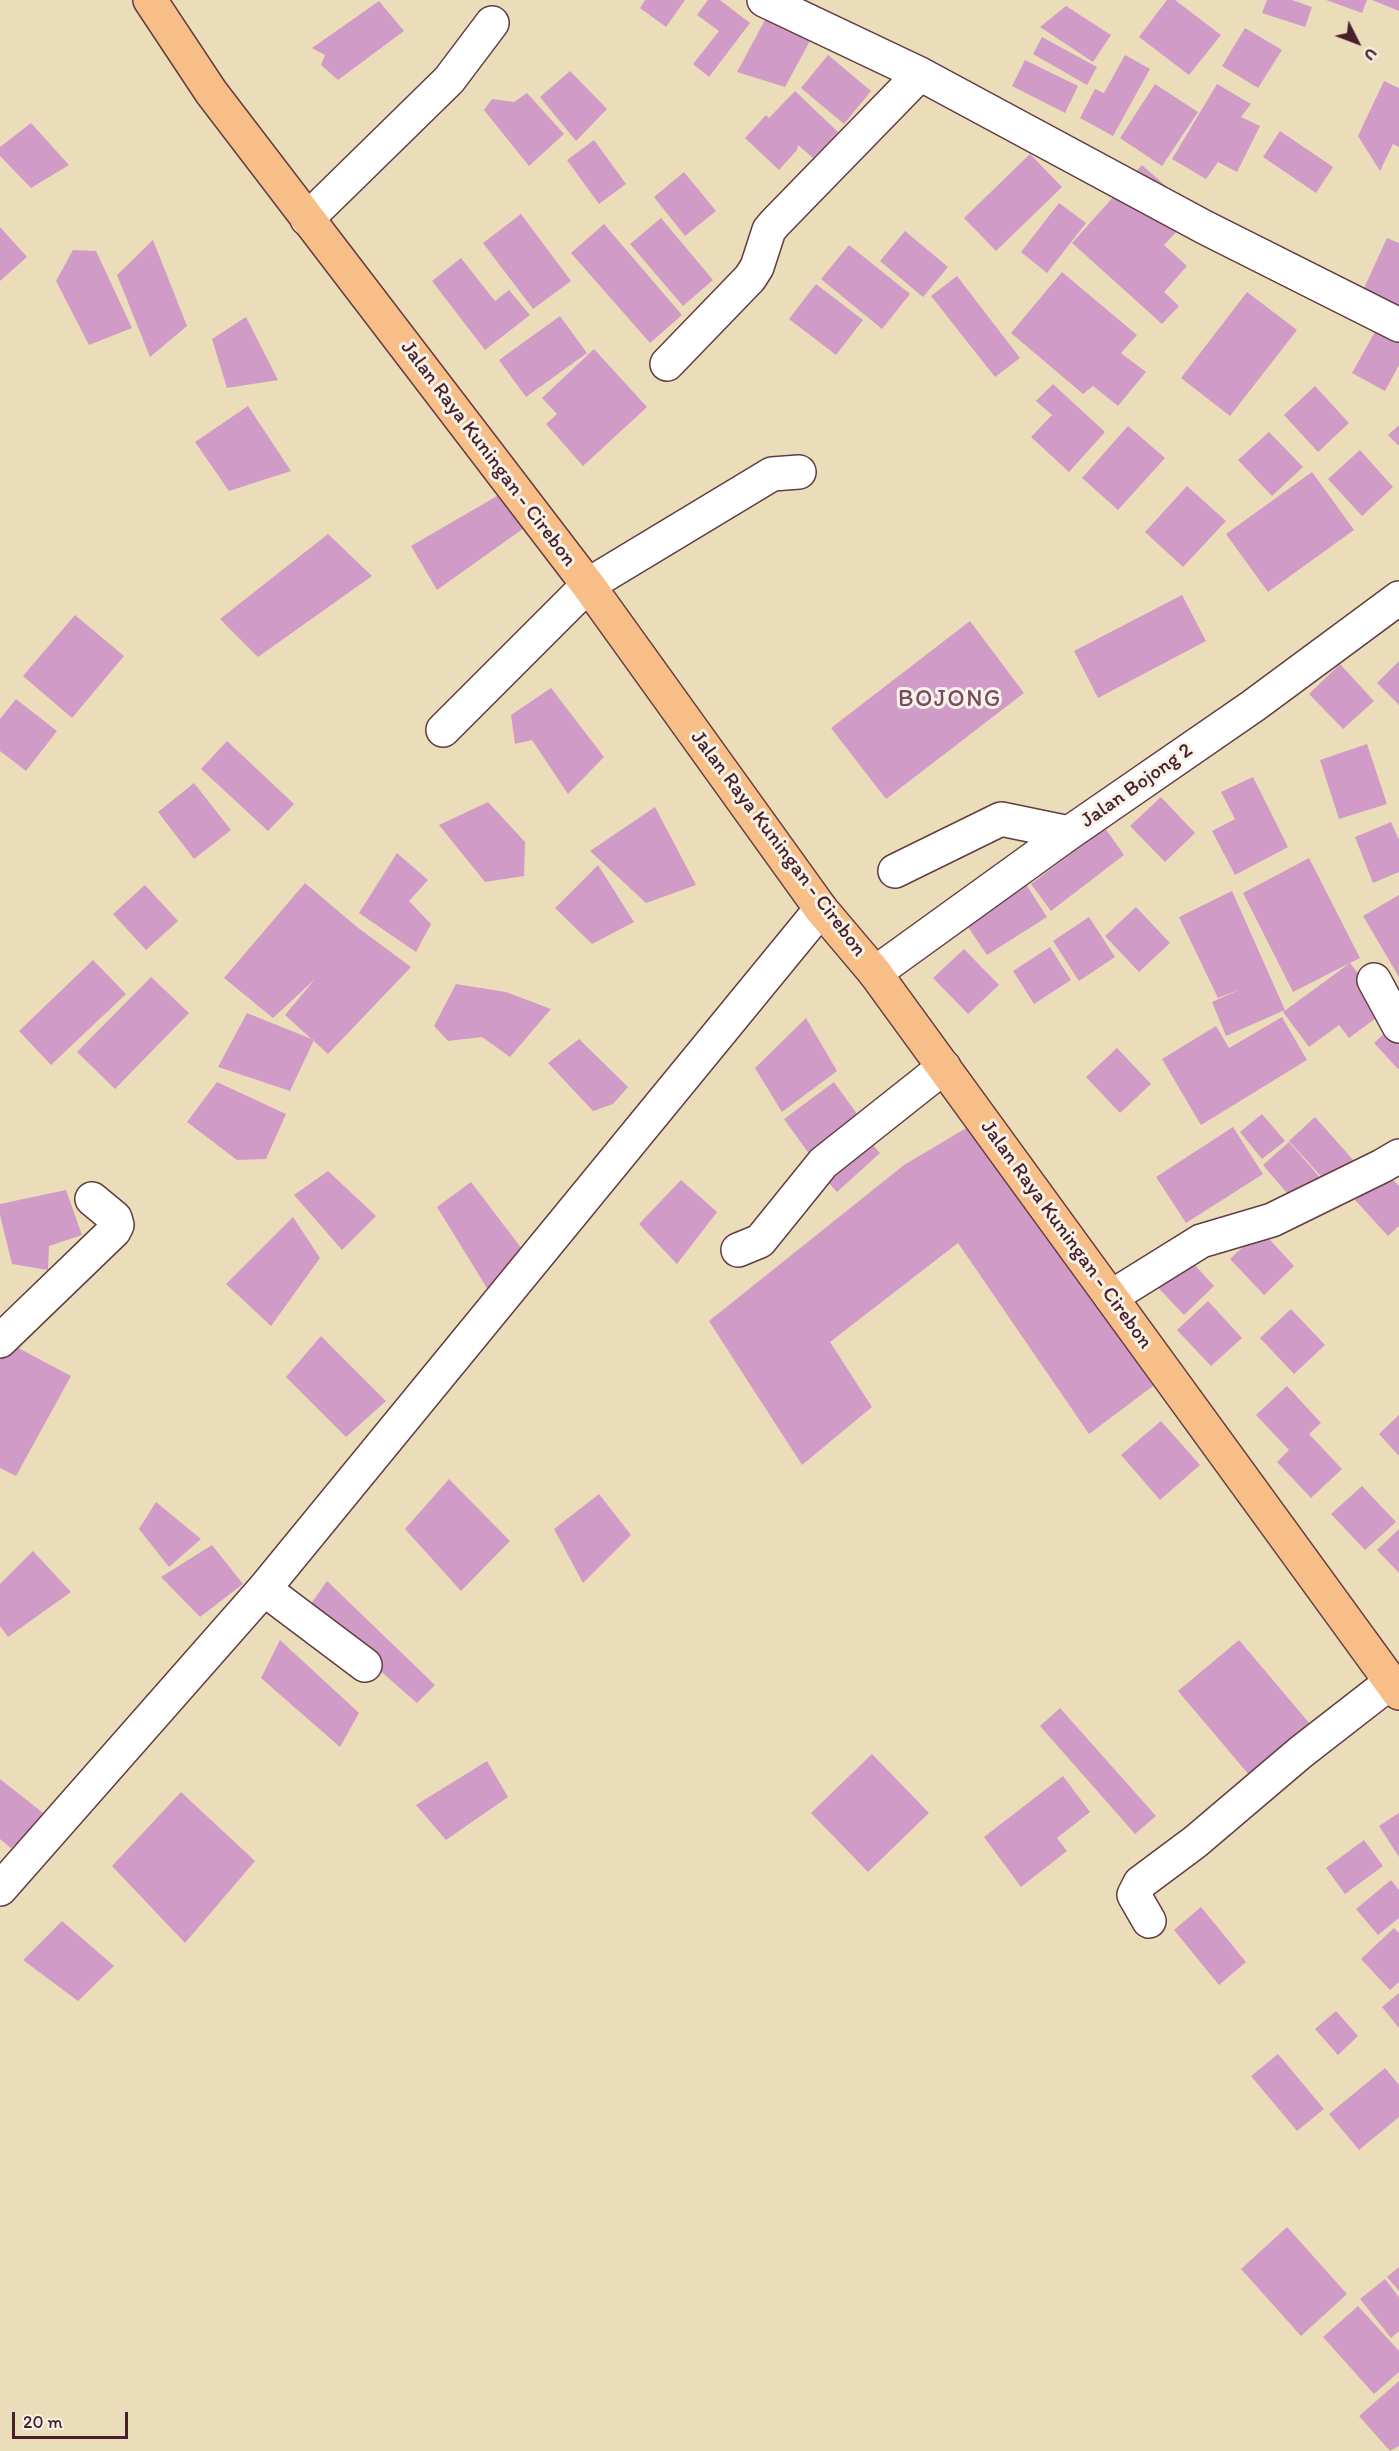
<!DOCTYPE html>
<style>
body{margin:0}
#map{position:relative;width:1399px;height:2451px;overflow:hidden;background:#ebddba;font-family:Itim,sans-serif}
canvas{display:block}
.north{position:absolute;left:1327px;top:12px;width:60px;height:60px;-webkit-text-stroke:4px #f7f3e8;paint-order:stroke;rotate:132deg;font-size:16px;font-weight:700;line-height:24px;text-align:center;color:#4a1f2b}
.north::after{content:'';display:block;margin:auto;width:21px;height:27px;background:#4a1f2b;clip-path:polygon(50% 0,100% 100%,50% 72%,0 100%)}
.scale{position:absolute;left:12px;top:2412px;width:116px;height:27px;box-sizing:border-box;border:3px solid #4a1f2b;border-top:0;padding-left:8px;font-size:18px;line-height:21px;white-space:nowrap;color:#4a1f2b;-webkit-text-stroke:4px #f7f3e8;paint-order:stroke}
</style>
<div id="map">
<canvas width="1399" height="2451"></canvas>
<div class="north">U</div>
<div class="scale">20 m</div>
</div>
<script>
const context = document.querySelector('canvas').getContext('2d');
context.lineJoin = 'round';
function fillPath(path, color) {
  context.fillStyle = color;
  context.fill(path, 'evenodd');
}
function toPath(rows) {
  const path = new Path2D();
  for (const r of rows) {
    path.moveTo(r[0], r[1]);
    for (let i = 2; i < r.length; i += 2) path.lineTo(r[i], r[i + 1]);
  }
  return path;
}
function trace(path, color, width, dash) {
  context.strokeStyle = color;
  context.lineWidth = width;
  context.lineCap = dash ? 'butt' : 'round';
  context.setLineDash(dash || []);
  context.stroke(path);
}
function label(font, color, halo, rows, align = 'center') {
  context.font = font + ' Itim,sans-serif';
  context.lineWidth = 6;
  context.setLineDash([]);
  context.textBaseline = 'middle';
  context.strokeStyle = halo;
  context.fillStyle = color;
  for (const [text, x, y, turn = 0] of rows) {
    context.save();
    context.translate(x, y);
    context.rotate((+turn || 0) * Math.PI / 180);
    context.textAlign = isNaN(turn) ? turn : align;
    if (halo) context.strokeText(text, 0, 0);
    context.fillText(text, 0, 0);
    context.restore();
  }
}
fillPath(toPath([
 [645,0,685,0,666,27,640,8],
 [708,0,720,0,750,23,709,77,693,64,719,31,697,15],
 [1167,0,1175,0,1221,35,1189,75,1139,37],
 [1267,0,1292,0,1312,7,1305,27,1262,13],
 [1326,0,1367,0,1362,13],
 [1372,0,1399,0,1399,11],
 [379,1,404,31,338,80,321,65,325,55,312,48],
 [1066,6,1111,35,1093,62,1040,27],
 [765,20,811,39,785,87,737,72],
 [1245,28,1282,50,1258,88,1222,66],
 [1042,37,1097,67,1087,85,1033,54],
 [828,55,871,91,844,124,801,88],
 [1125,55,1150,69,1113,136,1080,118,1095,89,1104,93],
 [1025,60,1078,86,1065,113,1012,86],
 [570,71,607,109,576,141,540,97],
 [1384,81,1399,88,1399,147,1393,144,1380,171,1358,136],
 [1155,84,1198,112,1162,166,1120,138],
 [1217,84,1251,104,1241,117,1260,126,1237,172,1218,162,1206,179,1172,159],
 [795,91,838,132,813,158,798,145,797,150,779,170,745,138,766,115,769,118],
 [527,93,564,134,529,166,484,110,492,99,514,102],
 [31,123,69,165,31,188,0,156,0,147],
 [1280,131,1333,167,1316,193,1263,157],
 [594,140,626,184,599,204,567,160],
 [1030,154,1062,187,996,251,964,218],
 [1142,165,1195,212,1164,245,1187,266,1164,292,1179,306,1162,324,1072,243],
 [684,172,716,211,685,236,654,197],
 [1059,203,1086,223,1047,273,1021,252],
 [521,214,571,281,533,309,483,243],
 [661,218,713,280,683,306,630,244],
 [604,224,682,315,650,343,571,253],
 [0,227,27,257,0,281],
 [905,231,948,267,923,297,880,261],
 [1387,238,1399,243,1399,317,1359,299],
 [153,240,187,326,150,357,117,275],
 [849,245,910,294,882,329,821,279],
 [73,250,96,251,132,328,89,345,56,281],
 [461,258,495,301,509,290,530,315,485,350,432,281],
 [1062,272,1137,335,1121,353,1146,372,1118,406,1093,386,1083,394,1011,333],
 [957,276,1020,358,995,377,931,296],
 [816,284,863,320,836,355,789,319],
 [1247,292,1297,330,1230,416,1181,378],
 [560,316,587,353,526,397,499,360],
 [246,317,278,380,227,388,212,339],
 [1376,330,1399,342,1399,365,1385,391,1352,373],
 [594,349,647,407,583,466,546,424,557,414,542,398],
 [1053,384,1105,432,1069,472,1031,437,1052,415,1036,401],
 [1315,386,1349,423,1318,452,1284,415],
 [248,406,291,471,229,491,195,442],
 [1399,425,1399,446,1388,435],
 [1128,426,1165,458,1118,510,1082,478],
 [1269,432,1303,467,1272,496,1238,460],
 [1360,450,1393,487,1362,516,1328,479],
 [1312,472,1354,530,1268,592,1226,534],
 [1187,486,1226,521,1183,567,1145,532],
 [497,496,524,528,437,590,411,546],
 [328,534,372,576,258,657,220,619],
 [1182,595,1206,641,1098,698,1074,651],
 [75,615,124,656,72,718,23,676],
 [970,621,1024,693,886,799,831,728],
 [1399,661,1399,705,1377,683],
 [1340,664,1374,701,1343,729,1309,694],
 [551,688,604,757,568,794,532,740,515,744,511,715],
 [16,699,57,731,26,771,0,751,0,719],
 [227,741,294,804,268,831,201,769],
 [1367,744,1387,804,1339,819,1320,760],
 [1253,777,1288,847,1235,875,1212,831,1235,819,1221,792],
 [194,783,231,830,194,859,158,812],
 [1161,797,1195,833,1165,862,1130,826],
 [488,802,525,842,524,876,485,882,439,825],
 [655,807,696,885,646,903,590,851],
 [1391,822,1399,840,1399,872,1373,883,1355,837],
 [1105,828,1124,855,1051,911,1031,884],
 [397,853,428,880,409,901,431,924,416,952,359,913],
 [1309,858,1360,958,1350,963,1387,1010,1349,1038,1339,1025,1309,1047,1283,1012,1350,963,1293,992,1243,893],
 [598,865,634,922,592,944,555,908],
 [1022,878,1047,917,987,955,962,918],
 [305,883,357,927,411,967,328,1054,285,1015,315,979,273,1018,224,978],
 [145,885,178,921,146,950,113,914],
 [1232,891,1285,1010,1226,1036,1212,1002,1241,989,1218,998,1179,917],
 [1399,895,1399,977,1363,916],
 [1136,907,1170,943,1139,972,1105,936],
 [1089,917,1115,957,1079,981,1053,941],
 [1050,947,1071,980,1034,1004,1013,971],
 [964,949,999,985,968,1014,933,978],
 [93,960,126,994,51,1065,19,1031],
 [151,977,189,1013,115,1089,77,1052],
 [456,984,506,992,551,1009,510,1057,482,1037,448,1041,434,1026],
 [247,1013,314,1040,290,1091,218,1067],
 [1282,1017,1307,1060,1201,1125,1162,1059,1216,1026,1229,1048],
 [806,1018,837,1071,782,1112,755,1068],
 [1399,1020,1399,1070,1374,1043],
 [579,1039,628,1087,613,1104,593,1111,548,1063],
 [1117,1048,1151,1084,1120,1113,1086,1077],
 [217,1082,286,1114,266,1159,237,1160,187,1122],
 [834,1082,862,1121,812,1158,784,1119],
 [1262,1114,1285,1141,1262,1159,1240,1132],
 [1315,1117,1354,1161,1328,1184,1289,1141],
 [968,1127,1157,1383,1089,1434,958,1243,830,1342,872,1407,802,1465,709,1321,904,1165],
 [1233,1127,1263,1174,1186,1223,1156,1177],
 [863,1134,880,1153,837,1192,820,1173],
 [1289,1142,1324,1182,1298,1206,1263,1165],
 [328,1171,376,1216,342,1250,294,1195],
 [1385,1171,1399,1186,1399,1226,1388,1236,1355,1200],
 [681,1180,717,1212,677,1264,639,1224],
 [471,1182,522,1249,490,1293,437,1207],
 [66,1190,82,1235,49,1246,48,1270,12,1264,0,1215,0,1204],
 [293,1217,320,1258,271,1326,226,1284],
 [1261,1230,1294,1266,1264,1295,1230,1259],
 [1181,1250,1214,1286,1184,1315,1150,1279],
 [1208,1301,1242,1338,1211,1366,1177,1330],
 [1291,1309,1325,1345,1294,1374,1260,1338],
 [321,1336,386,1401,346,1437,286,1377],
 [9,1343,71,1376,16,1476,0,1468,0,1359],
 [1287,1386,1321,1423,1309,1434,1342,1469,1311,1498,1277,1462,1289,1450,1256,1415],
 [1399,1415,1399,1456,1379,1434],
 [1161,1421,1200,1465,1160,1500,1121,1455],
 [449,1479,510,1541,461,1591,405,1529],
 [1362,1486,1396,1522,1365,1550,1331,1514],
 [599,1494,631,1535,583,1583,554,1529],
 [156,1502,201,1539,169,1567,139,1529],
 [1399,1529,1399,1573,1377,1550],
 [212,1545,243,1584,200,1617,161,1577],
 [33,1551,71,1592,8,1637,0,1626,0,1584],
 [327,1581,435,1685,417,1703,308,1608],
 [280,1640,359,1713,340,1747,261,1678],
 [1239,1640,1310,1724,1250,1776,1178,1691],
 [1060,1708,1156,1816,1135,1834,1040,1726],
 [872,1754,929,1813,868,1872,811,1813],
 [487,1761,508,1797,446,1840,416,1805],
 [1063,1776,1090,1812,1057,1838,1067,1851,1021,1887,984,1837],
 [0,1779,47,1816,11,1848,0,1839],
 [181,1792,255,1861,185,1943,112,1866],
 [1399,1813,1399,1857,1379,1826],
 [1364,1840,1383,1866,1345,1894,1326,1868],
 [1391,1880,1399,1890,1399,1918,1378,1935,1356,1909],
 [1201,1907,1246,1962,1219,1985,1174,1930],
 [62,1921,114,1966,78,2001,23,1960],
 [1394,1928,1399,1933,1399,1982,1390,1990,1361,1959],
 [1399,1993,1399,2028,1382,2007],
 [1336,2011,1358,2036,1338,2055,1315,2029],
 [1278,2054,1324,2109,1297,2131,1251,2076],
 [1385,2068,1399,2085,1399,2117,1359,2150,1329,2114],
 [1287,2227,1347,2294,1301,2336,1241,2269],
 [1399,2267,1399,2291,1387,2277],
 [1385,2279,1399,2297,1399,2331,1391,2338,1360,2299],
 [1358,2306,1399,2351,1399,2372,1374,2394,1323,2337],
 [1399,2381,1399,2446,1390,2451,1359,2416]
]), '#d19bc7');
const minor = toPath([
 [764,0,920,74,1204,227,1399,325],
 [307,219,449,80,492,23],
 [667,364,750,278,757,267,769,230,775,223,920,74],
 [443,730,588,585,772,474,799,472],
 [895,871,1001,819,1069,833],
 [875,973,1069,833,1253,706,1399,598],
 [1374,980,1399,1026],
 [738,1250,760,1241,823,1163,944,1067],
 [1111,1297,1201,1241,1272,1220,1382,1166,1399,1156],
 [0,1341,114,1231,117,1225,115,1218,92,1199],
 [264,1589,365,1665],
 [0,1889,264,1589,821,909],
 [1149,1921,1134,1895,1140,1883,1195,1842,1301,1752,1391,1682]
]);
const highway = toPath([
 [150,0,211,92,588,585,821,909,875,973,1399,1693]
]);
trace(minor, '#623c40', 36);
trace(highway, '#623c40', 36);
trace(minor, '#fff', 33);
trace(highway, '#f7be87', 33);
label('21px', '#4a1f2b', '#f7f3e8', [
 ["Jalan Raya Kuningan - Cirebon",488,454,53],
 ["Jalan Bojong 2",1137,786,-35],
 ["Jalan Raya Kuningan - Cirebon",778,844,53],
 ["Jalan Raya Kuningan - Cirebon",1066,1235,54]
]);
context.letterSpacing = '1.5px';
label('24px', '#794a62', '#f7f3e8', [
 ["BOJONG",950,700]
]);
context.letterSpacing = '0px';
</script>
